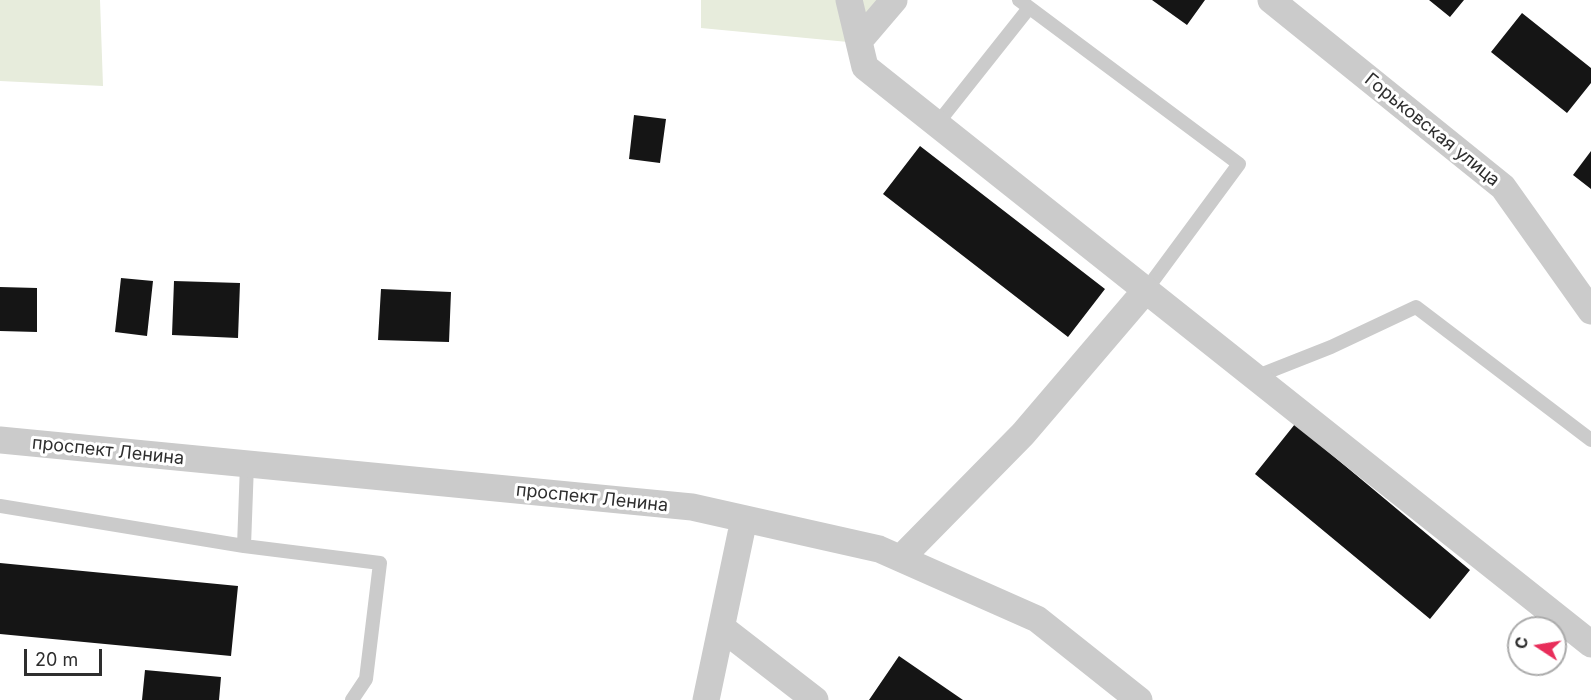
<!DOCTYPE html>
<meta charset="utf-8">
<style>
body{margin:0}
#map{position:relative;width:1591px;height:700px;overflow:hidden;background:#fff;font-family:Inter,sans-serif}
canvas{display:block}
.north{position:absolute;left:1507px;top:616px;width:60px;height:60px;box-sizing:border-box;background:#fff;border:2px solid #ababab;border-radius:50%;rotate:282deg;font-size:16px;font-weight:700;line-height:24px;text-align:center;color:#2e2e2e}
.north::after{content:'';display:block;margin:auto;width:21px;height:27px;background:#e82d5a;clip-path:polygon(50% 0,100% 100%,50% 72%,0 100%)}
.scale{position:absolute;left:24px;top:649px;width:78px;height:27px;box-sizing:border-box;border:3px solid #2e2e2e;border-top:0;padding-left:8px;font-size:18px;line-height:21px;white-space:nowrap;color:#2e2e2e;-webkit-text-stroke:4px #fff;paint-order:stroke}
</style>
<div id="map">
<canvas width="1591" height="700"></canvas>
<div class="north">С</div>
<div class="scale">20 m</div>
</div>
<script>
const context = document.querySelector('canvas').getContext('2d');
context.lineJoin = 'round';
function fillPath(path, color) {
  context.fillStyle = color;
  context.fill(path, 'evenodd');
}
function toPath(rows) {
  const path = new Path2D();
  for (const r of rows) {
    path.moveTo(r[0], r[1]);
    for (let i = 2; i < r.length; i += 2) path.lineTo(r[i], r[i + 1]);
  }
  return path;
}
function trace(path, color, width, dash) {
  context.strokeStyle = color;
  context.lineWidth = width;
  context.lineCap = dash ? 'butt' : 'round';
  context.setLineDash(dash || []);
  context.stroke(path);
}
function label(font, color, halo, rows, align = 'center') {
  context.font = font + ' Inter,sans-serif';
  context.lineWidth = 6;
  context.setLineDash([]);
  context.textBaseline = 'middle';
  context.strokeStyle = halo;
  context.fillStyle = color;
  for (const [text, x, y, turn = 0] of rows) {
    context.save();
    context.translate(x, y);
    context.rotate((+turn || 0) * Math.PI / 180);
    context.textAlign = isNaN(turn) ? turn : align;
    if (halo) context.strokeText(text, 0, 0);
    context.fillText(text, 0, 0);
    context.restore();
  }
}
fillPath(toPath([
 [0,0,100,0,103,86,0,81],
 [701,0,880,0,848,42,701,28]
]), '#e7ecdc');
fillPath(toPath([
 [1152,0,1205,0,1187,25],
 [1429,0,1464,0,1450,17],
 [1522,13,1591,68,1591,83,1567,113,1491,52],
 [634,115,666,119,660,163,629,159],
 [920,146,1105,289,1068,337,883,194],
 [1591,151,1591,189,1573,175],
 [121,278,153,281,147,336,115,332],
 [174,281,240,283,238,338,172,335],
 [0,287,37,288,37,332,0,331],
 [381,289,451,292,449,342,378,340],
 [1295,424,1470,570,1430,619,1255,474],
 [0,563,238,586,231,656,0,634],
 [899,656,963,700,869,700],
 [145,670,221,677,219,700,142,700]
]), '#151515');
trace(toPath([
 [1019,0,1239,164,1146,290],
 [937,124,1029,8],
 [1255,377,1331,347,1416,307,1591,440],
 [0,506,244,546,247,464],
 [244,546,380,563,366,679,352,700]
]), '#cbcbcb', 14);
trace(toPath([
 [849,0,865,67,1591,644],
 [1271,0,1503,187,1591,311],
 [859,41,894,0],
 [0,440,692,507,879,549,1037,619,1139,700],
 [901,558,1023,434,1146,290],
 [722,628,815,700],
 [706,700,744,519]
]), '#cbcbcb', 27);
label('18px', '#2e2e2e', '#fff', [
 ["Горьковская улица",1432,130,39],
 ["проспект Ленина",108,451,6],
 ["проспект Ленина",592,498,6]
]);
</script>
